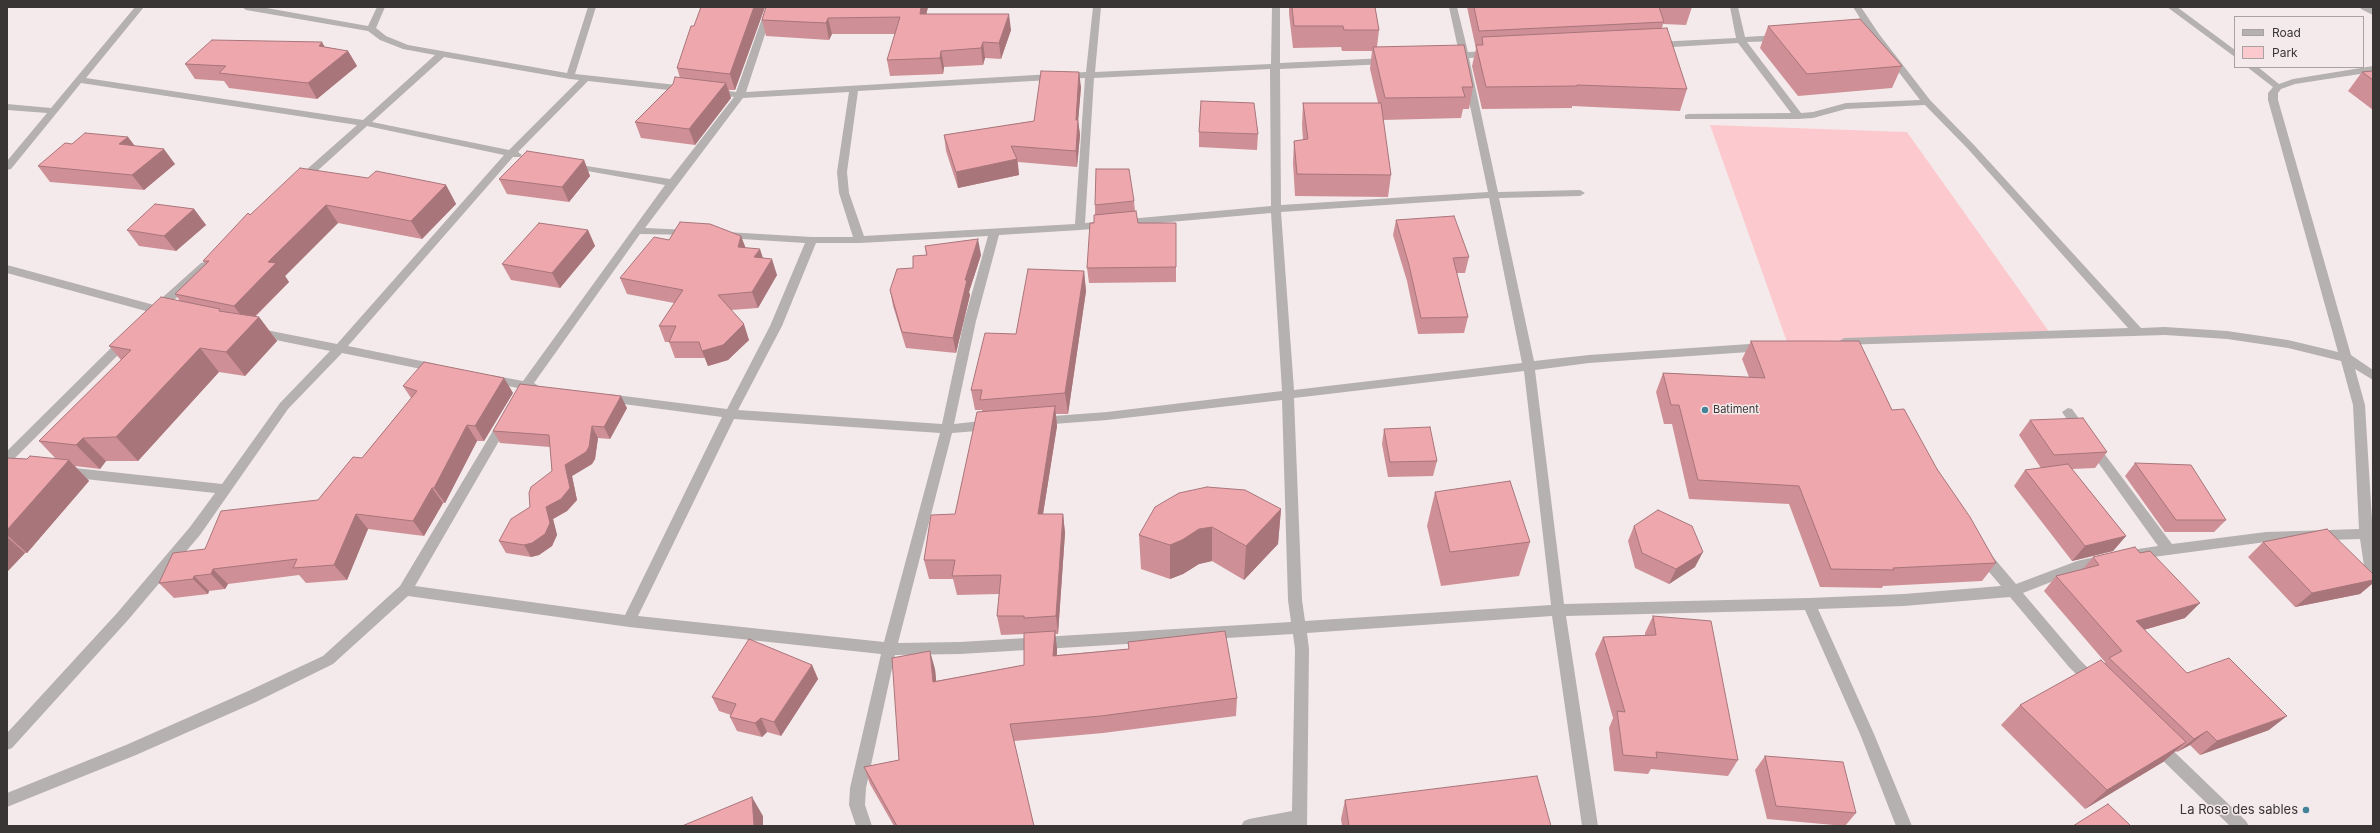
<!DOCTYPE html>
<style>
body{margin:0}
#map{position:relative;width:2380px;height:833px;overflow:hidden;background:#f5eaeb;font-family:Inter,sans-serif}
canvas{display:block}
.frame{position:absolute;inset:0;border:8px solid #393535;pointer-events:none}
.legend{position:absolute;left:2234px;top:16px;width:130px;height:52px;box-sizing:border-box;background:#f5eaeb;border:1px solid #aaa2a2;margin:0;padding:5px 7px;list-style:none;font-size:12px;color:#393535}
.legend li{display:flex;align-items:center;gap:8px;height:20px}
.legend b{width:20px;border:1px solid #aaa2a2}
</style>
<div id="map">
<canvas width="2380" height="833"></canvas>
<div class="frame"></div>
<ul class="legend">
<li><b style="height:5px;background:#b5b1b1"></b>Road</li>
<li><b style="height:11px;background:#fccace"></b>Park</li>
</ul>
</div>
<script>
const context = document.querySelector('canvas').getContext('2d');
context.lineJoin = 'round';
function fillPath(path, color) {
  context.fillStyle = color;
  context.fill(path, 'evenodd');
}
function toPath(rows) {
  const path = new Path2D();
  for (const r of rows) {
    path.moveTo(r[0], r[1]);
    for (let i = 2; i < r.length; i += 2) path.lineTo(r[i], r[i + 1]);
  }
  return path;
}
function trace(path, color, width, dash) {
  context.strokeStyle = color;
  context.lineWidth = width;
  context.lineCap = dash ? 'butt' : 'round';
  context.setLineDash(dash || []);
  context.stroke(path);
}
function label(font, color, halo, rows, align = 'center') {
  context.font = font + ' Inter,sans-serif';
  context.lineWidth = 3;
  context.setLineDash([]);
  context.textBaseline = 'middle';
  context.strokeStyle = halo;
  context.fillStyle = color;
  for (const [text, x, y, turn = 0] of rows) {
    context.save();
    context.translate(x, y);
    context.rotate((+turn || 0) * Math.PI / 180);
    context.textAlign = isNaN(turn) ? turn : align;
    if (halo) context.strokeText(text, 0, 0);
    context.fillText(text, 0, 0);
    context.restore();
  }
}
fillPath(toPath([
 [1710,125,1907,132,2050,333,1787,342]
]), '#fccace');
fillPath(toPath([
 [135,7,144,7,86,78,363,120,435,55,403,49,380,40,368,31,246,10,242,7,261,7,368,26,377,7,385,7,376,28,386,36,408,45,567,73,588,7,596,7,575,74,686,86,691,89,686,92,588,81,518,152,522,155,520,157,513,157,348,346,436,364,442,368,440,371,436,372,342,353,288,409,200,535,128,620,12,748,7,750,7,733,118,612,190,527,215,493,66,477,62,475,60,472,62,469,66,467,222,484,280,403,330,351,256,336,250,332,252,329,256,328,337,344,504,155,367,126,305,182,301,183,297,182,297,178,357,125,81,83,11,169,7,170,7,161,47,113,7,110,7,104,51,108,135,7],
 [444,57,570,79,579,80,509,150,372,122,444,57],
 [766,7,774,7,746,92,1086,72,1093,7,1101,7,1095,72,1271,64,1272,7,1280,7,1280,63,1386,58,1391,61,1386,64,1280,69,1281,205,1488,192,1460,58,1451,59,1447,56,1448,54,1459,53,1449,7,1457,7,1468,52,1490,51,1494,54,1490,57,1469,58,1498,192,1580,190,1585,193,1580,196,1499,198,1534,361,1589,355,1764,343,1770,347,1764,351,1589,363,1535,370,1564,604,1809,598,1904,594,2001,586,1978,559,1976,555,1978,551,1983,550,1988,551,2016,584,2077,561,2103,555,2108,556,2110,560,2108,564,2079,571,2023,593,2079,659,2099,679,2101,683,2099,687,2094,689,2089,687,2069,667,2010,597,1904,606,1818,609,1874,734,1912,826,1896,826,1860,734,1805,610,1566,616,1598,826,1582,826,1552,616,1307,633,1309,649,1307,826,1241,826,1244,821,1249,819,1292,811,1295,649,1293,634,960,654,895,655,866,788,865,805,872,826,856,826,849,805,850,788,881,654,629,627,408,596,333,664,256,702,136,755,7,807,7,793,126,745,246,692,323,656,400,586,500,419,504,418,510,422,415,586,625,615,722,417,608,402,602,398,608,394,727,409,770,326,805,243,726,238,721,235,726,232,812,237,853,237,839,193,837,172,849,92,743,98,645,228,690,230,695,233,694,235,640,234,534,383,540,387,538,390,529,390,522,395,518,394,516,391,518,388,491,383,485,379,491,375,523,381,665,185,571,168,567,167,567,163,670,179,734,97,714,95,709,92,714,89,736,92,766,7],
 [1270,69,1271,206,1085,223,1094,78,1270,69],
 [1085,78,1075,224,864,236,849,193,847,172,858,91,1085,78],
 [1489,198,1522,363,1294,390,1281,212,1489,198],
 [1271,213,1282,391,1107,412,1040,417,1034,421,1040,425,1107,420,1282,400,1288,600,1291,622,960,642,898,643,952,433,990,430,996,425,990,420,954,424,976,321,999,235,1080,230,1271,213],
 [988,236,964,321,942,424,738,410,782,326,816,243,860,243,988,236],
 [1524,371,1551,605,1305,621,1302,600,1294,398,1524,371],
 [734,419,940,433,884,642,638,616,734,419],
 [1730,7,1738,7,1745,37,1778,35,1782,38,1778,41,1747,42,1801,113,1813,112,1846,103,1920,100,1872,37,1853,7,1861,7,1879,34,1930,100,1974,145,2141,328,2165,327,2227,331,2288,340,2338,352,2268,100,2268,93,2273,87,2247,67,2258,67,2279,84,2293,79,2373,66,2373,72,2295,84,2281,89,2278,93,2278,100,2351,355,2373,370,2373,380,2355,369,2365,405,2373,537,2373,585,2368,583,2366,579,2360,539,2266,542,2123,561,2118,560,2116,556,2118,552,2158,546,2087,447,2089,444,2093,442,2097,444,2172,544,2266,532,2359,529,2353,405,2341,361,2288,348,2227,339,2165,335,1840,345,1838,342,1844,338,2128,328,1968,149,1925,105,1846,109,1813,118,1798,119,1685,119,1685,115,1688,114,1791,113,1738,43,1656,48,1652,45,1656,42,1736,38,1730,7],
 [2167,7,2177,7,2235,50,2235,57,2167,7],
 [2360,7,2373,8,2373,15,2361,9,2360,7],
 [205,262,210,266,209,269,165,308,170,312,164,316,7,273,7,265,154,305,201,263,205,262],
 [125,337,129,338,131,341,129,344,11,462,7,464,7,451,121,338,125,337],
 [2068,408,2072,409,2085,427,2087,430,2085,433,2077,433,2064,415,2062,412,2068,408],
 [2157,738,2162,740,2246,821,2249,826,2230,826,2152,750,2150,745,2152,740,2157,738]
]), '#b5b1b1');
fillPath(toPath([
 [701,7,765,7,735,90,729,90,731,98,695,145,641,138,635,122,680,78,677,68,694,26],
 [928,7,926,14,1011,30,1001,59,985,58,983,65,944,67,943,74,890,76,887,60,895,34,832,34,829,40,766,36,762,20],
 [1289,7,1375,7,1379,30,1377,47,1473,87,1469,109,1463,109,1461,118,1383,120,1391,175,1388,197,1295,196,1293,163,1294,141,1303,140,1302,125,1303,103,1378,103,1370,69,1372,51,1342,51,1341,47,1293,48,1289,14],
 [1467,7,1692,7,1686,25,1663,24,1662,28,1687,89,1680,111,1572,106,1572,108,1482,109,1472,66,1476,49],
 [1768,26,1902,66,1892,88,1798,96,1760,48],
 [325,47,348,51,357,66,317,99,229,88,224,81,195,79,185,64],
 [2373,71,2373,110,2348,91,2362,72],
 [1081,87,1078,120,1080,135,1077,167,1018,162,1019,175,958,188,946,151,944,135,1034,121],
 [1199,132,1258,134,1257,150,1199,147],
 [128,137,135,146,175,164,144,190,50,182,38,166,72,144],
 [584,160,590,176,569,202,507,194,499,179],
 [368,178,446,185,456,204,422,239,338,223,285,276,289,282,255,317,259,317,277,341,245,376,219,372,138,461,106,461,100,469,75,466,89,481,27,553,25,553,7,572,7,458,27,459,56,459,39,441,121,360,109,346,180,301,175,294,206,264,203,261,250,215],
 [1134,201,1135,211,1138,223,1176,223,1176,282,1089,283,1087,268,1095,214,1095,205],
 [194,209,206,225,176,251,139,246,127,230],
 [1396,220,1469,257,1465,273,1456,273,1468,317,1464,333,1418,334,1407,281,1393,235],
 [588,230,595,246,560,288,511,280,502,264],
 [669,240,745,248,763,258,777,275,758,308,731,310,749,340,728,360,708,366,705,358,675,358,669,342,665,342,659,326,674,303,627,294,620,278],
 [925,246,981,255,969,292,970,295,956,353,906,348,893,306,890,290,926,255],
 [1084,271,1086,291,1068,414,1056,414,1057,426,1043,514,1063,514,1065,533,1058,634,1055,634,1057,649,1057,655,1129,649,1128,642,1237,698,1236,716,1103,733,1014,741,1034,826,894,826,870,784,864,767,899,760,935,669,936,681,1024,665,1024,634,1001,635,997,616,999,594,957,595,953,579,929,579,924,560,955,514,982,412,982,410,975,410,971,390,1016,334],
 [1751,341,1892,410,1937,469,1996,563,1982,581,1883,586,1882,588,1820,587,1789,504,1689,499,1672,424,1664,424,1656,392,1663,373,1749,377,1742,359],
 [504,378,513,393,484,441,477,441,445,503,443,503,424,536,368,529,347,580,306,583,299,575,228,584,225,589,209,591,208,594,174,598,159,583,205,549,318,500,362,458,411,398,403,386],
 [627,408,610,439,598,438,595,459,592,464,572,476,577,500,567,511,553,519,557,535,552,546,539,555,531,557,506,553,499,541,530,507,552,471,550,447,500,443,493,431],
 [2030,420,2107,452,2095,468,2072,469,2126,536,2113,551,2072,561,2014,486,2025,470,2041,468,2019,435],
 [1384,429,1437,461,1433,476,1388,477,1382,444],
 [2135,463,2226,520,2214,532,2165,532,2125,476],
 [1435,492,1530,542,1519,576,1441,586,1427,526],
 [1281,509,1278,544,1244,580,1212,561,1199,564,1183,574,1170,579,1141,569,1139,535],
 [1634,526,1695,567,1669,584,1635,568,1628,541],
 [2263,542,2373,574,2373,583,2360,594,2295,607,2248,557],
 [2093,557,2185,618,2144,630,2187,673,2269,730,2200,755,2190,745,2177,752,2176,751,2163,762,2085,809,2001,725,2020,705,2104,664,2105,662,2044,591,2056,576,2083,569],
 [1653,616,1738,760,1728,776,1651,769,1648,774,1614,771,1609,728,1613,718,1595,654,1603,637,1645,635,1645,633],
 [812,665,818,679,781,736,767,732,762,737,737,731,730,717,731,715,719,711,712,697],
 [1765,756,1856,813,1845,826,1767,819,1755,770],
 [1345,800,1551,826,1342,826,1341,819]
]), '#ce9096');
fillPath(toPath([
 [754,7,765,7,735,90,730,74],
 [921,7,928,7,923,30,920,14],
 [1009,14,1011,30,1001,59,999,43],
 [828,18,832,34,829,40,826,23],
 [322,42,331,58,319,46],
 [983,42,985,58,983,65,981,48],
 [348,51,357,66,317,99,308,83],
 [941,51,944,67,943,74,940,58],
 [1079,72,1081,87,1077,135,1076,120],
 [726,83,731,98,695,145,689,129],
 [1078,120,1080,135,1077,167,1076,151],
 [128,137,139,152,119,144],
 [164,149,175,164,144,190,132,175],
 [1017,159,1019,175,958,188,956,172],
 [584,160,590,176,569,202,562,187],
 [446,185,456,204,422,239,411,221],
 [326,205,338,223,285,276,289,282,247,324,234,306,268,262],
 [194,209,206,225,176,251,164,236],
 [588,230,595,246,560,288,552,273],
 [741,236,747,251,738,247],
 [978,239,981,255,969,292,970,295,956,353,953,338,965,280],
 [760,249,765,264,754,257],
 [772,259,777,275,758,308,752,292],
 [1084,271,1086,291,1068,414,1065,393],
 [259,317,277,341,245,376,226,352],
 [744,324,749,340,728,360,708,366,702,351],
 [200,348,219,372,138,461,116,437],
 [504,378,513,393,484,441,475,426],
 [621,396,627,408,610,439,604,427],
 [1055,406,1057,426,1040,533,1038,514],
 [467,425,477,441,445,503,434,488],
 [592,426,598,438,595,459,592,464,572,476,577,500,567,511,553,519,557,535,552,546,539,555,531,557,524,545,546,507,565,465],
 [83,438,106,461,100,469,76,445],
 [69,460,89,481,27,553,7,535,7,530],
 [432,488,443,503,424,536,413,521],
 [1281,509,1278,544,1244,580,1246,546],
 [356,514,368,529,347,580,334,565],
 [1063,514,1065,533,1058,634,1056,616],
 [1212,527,1212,561,1199,564,1183,574,1170,579,1170,545,1199,529],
 [2126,536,2113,551,2072,561,2085,546],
 [7,537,25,553,7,572],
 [1703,552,1695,567,1669,584,1676,569],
 [213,569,228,584,225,589,211,574],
 [194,576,209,591,208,594,193,579],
 [2373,580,2373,583,2360,594,2295,607,2312,593],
 [2200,603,2185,618,2122,636,2136,621],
 [1055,631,1057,649,1056,673,1053,656],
 [930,651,935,669,938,699,933,682],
 [812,665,818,679,781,736,774,722],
 [2287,716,2269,730,2200,755,2217,741],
 [761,718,767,732,762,737,755,723],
 [2207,731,2190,745,2177,752,2194,739],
 [2186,742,2163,762,2085,809,2107,790],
 [752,797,763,816,763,826,754,826]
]), '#a7757a');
const building = toPath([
 [701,7,754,7,730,74,677,68,691,26,694,26,701,7],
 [766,7,921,7,920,14,1009,14,999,43,983,42,981,48,941,51,940,58,887,60,900,17,828,18,826,23,762,20,766,7],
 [1292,7,1375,7,1379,30,1344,30,1343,26,1294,26,1292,7],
 [1474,7,1659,7,1664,22,1479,31,1474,7],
 [1860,19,1902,66,1807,74,1768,26,1860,19],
 [1667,28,1687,89,1577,85,1577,86,1486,87,1476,45,1483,45,1482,37,1667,28],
 [212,40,322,42,319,46,348,51,308,83,219,73,226,66,185,64,212,40],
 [1464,45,1473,87,1462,87,1465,97,1385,98,1373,47,1464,45],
 [1041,71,1079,72,1076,120,1078,120,1076,151,1011,146,1017,159,956,172,944,135,1034,121,1041,71],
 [2373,71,2373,80,2362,72,2373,71],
 [675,77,726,83,689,129,635,122,673,84,675,77],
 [1201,101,1254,103,1258,134,1199,132,1201,101],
 [1303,103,1381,103,1391,175,1297,174,1294,141,1308,139,1303,103],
 [85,133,128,137,119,144,164,149,132,175,38,166,65,143,72,144,85,133],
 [527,151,584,160,562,187,499,179,527,151],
 [300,168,368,178,376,171,446,185,411,221,326,205,268,262,276,263,234,306,175,294,209,261,203,261,248,213,250,215,300,168],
 [1096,169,1129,169,1134,201,1095,205,1096,169],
 [155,204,194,209,164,236,127,230,155,204],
 [1136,211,1138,223,1176,223,1176,267,1087,268,1090,223,1094,223,1094,215,1136,211],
 [1454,216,1469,257,1453,258,1468,317,1421,318,1409,265,1396,220,1454,216],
 [680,222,710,224,741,236,738,247,760,249,754,257,772,259,752,292,718,295,744,324,723,345,702,351,699,342,669,342,676,326,659,326,683,290,620,278,654,237,669,240,680,222],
 [539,223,588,230,552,273,502,264,539,223],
 [978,239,965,280,967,280,953,338,902,332,890,290,897,269,913,268,913,256,927,255,925,246,978,239],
 [1028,269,1084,271,1065,393,980,400,982,390,971,390,985,333,1016,334,1028,269],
 [161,297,220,309,219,311,259,317,226,352,200,348,116,437,83,438,76,445,39,441,131,350,109,346,161,297],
 [1751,341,1859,341,1892,410,1904,409,1937,469,1970,517,1996,563,1893,568,1894,570,1831,569,1799,486,1698,480,1679,405,1671,405,1663,373,1765,378,1751,341],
 [424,362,504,378,475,426,467,425,434,488,432,488,413,521,356,514,334,565,293,568,297,559,213,569,211,574,194,576,193,579,159,583,173,553,205,549,221,511,318,500,353,457,362,458,417,391,403,386,424,362],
 [520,384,621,396,604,427,592,426,589,447,586,452,565,465,570,488,561,499,546,507,550,523,545,534,532,543,524,545,499,541,511,519,530,507,529,493,531,487,552,471,549,435,493,431,520,384],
 [1055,406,1038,514,1063,514,1056,616,1024,618,1024,616,997,616,1001,575,952,576,955,560,924,560,931,515,955,514,977,412,1055,406],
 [2083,418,2107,452,2054,455,2030,420,2083,418],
 [1430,427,1437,461,1390,462,1384,429,1430,427],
 [30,456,69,460,7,530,7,458,27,459,30,456],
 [2135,463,2191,465,2226,520,2176,520,2135,463],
 [2068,464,2126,536,2085,546,2025,470,2068,464],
 [1510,481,1530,542,1450,552,1435,492,1510,481],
 [1207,487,1245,490,1281,509,1246,546,1212,527,1199,529,1182,540,1170,545,1139,535,1155,507,1179,493,1207,487],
 [1658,510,1692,526,1703,552,1676,569,1642,553,1634,526,1658,510],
 [2327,529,2373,574,2373,580,2312,593,2263,542,2327,529],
 [2135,547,2140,553,2150,551,2200,603,2136,621,2187,673,2229,658,2287,716,2217,741,2207,731,2194,739,2109,658,2122,651,2056,576,2099,565,2093,557,2135,547],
 [1653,616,1711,621,1738,760,1656,752,1657,758,1623,755,1617,711,1625,712,1603,637,1656,635,1653,616],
 [1055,631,1053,656,1129,649,1128,642,1225,631,1237,698,1101,716,1010,724,1034,826,897,826,864,767,899,760,892,658,930,651,933,682,1024,665,1024,633,1055,631],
 [749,639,812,665,774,722,761,718,755,723,730,717,736,704,712,697,749,639],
 [2101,660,2186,742,2107,790,2020,705,2101,660],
 [1765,756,1843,762,1856,813,1776,806,1765,756],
 [1537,776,1551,826,1349,826,1345,800,1537,776],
 [752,797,754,826,682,826,752,797],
 [2108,804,2131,826,2073,826,2108,804]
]);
fillPath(building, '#efa7ae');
trace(building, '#a7757a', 1);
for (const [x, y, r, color] of [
 [1705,410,4,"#448297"],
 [2306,810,4,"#448297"]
]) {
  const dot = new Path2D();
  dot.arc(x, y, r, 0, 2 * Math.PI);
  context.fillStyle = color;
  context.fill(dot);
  trace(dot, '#f5eaeb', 1.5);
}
label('11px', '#393535', '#f5eaeb', [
 ["Batiment",1713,410]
], 'left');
label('13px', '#393535', '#f5eaeb', [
 ["La Rose des sables",2298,810]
], 'right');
</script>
